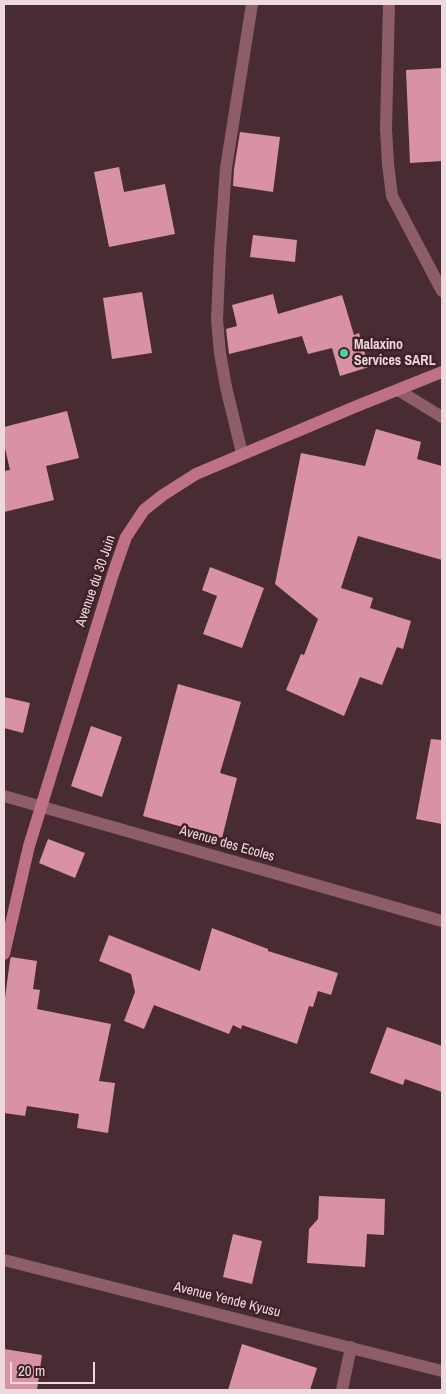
<!DOCTYPE html>
<style>
body{margin:0}
#map{position:relative;width:446px;height:1394px;overflow:hidden;background:#492b33;font-family:"Archivo Narrow",sans-serif}
canvas{display:block}
.frame{position:absolute;inset:0;border:5px solid #edd8dd;pointer-events:none}
.scale{position:absolute;left:10px;top:1362px;width:85px;height:22px;box-sizing:border-box;border:2px solid #edd8dd;border-top:0;padding-left:6px;font-size:15px;line-height:18px;white-space:nowrap;color:#edd8dd;-webkit-text-stroke:4px #3e2129;paint-order:stroke}
</style>
<div id="map">
<canvas width="446" height="1394"></canvas>
<div class="frame"></div>
<div class="scale">20 m</div>
</div>
<script>
const context = document.querySelector('canvas').getContext('2d');
context.lineJoin = 'round';
function fillPath(path, color) {
  context.fillStyle = color;
  context.fill(path, 'evenodd');
}
function toPath(rows) {
  const path = new Path2D();
  for (const r of rows) {
    path.moveTo(r[0], r[1]);
    for (let i = 2; i < r.length; i += 2) path.lineTo(r[i], r[i + 1]);
  }
  return path;
}
function trace(path, color, width, dash) {
  context.strokeStyle = color;
  context.lineWidth = width;
  context.lineCap = dash ? 'butt' : 'round';
  context.setLineDash(dash || []);
  context.stroke(path);
}
function label(font, color, halo, rows, align = 'center') {
  context.font = font + ' "Archivo Narrow",sans-serif';
  context.lineWidth = 5;
  context.setLineDash([]);
  context.textBaseline = 'middle';
  context.strokeStyle = halo;
  context.fillStyle = color;
  for (const [text, x, y, turn = 0] of rows) {
    context.save();
    context.translate(x, y);
    context.rotate((+turn || 0) * Math.PI / 180);
    context.textAlign = isNaN(turn) ? turn : align;
    if (halo) context.strokeText(text, 0, 0);
    context.fillText(text, 0, 0);
    context.restore();
  }
}
fillPath(toPath([
 [442,68,442,161,410,163,406,70],
 [240,132,280,137,273,192,233,186,234,169],
 [119,167,124,192,165,184,175,234,109,247,94,172],
 [253,235,297,240,295,262,250,257],
 [142,292,152,353,112,359,103,298],
 [273,294,278,314,342,295,354,335,359,333,369,367,340,376,332,348,308,354,302,336,229,354,226,329,237,326,232,305],
 [67,411,79,458,46,466,54,500,4,512,4,471,10,470,4,444,4,427],
 [376,429,421,442,417,459,442,466,442,560,358,536,341,588,373,598,370,608,411,621,403,649,397,647,382,685,360,677,344,716,286,690,301,654,304,655,318,619,275,584,301,453,365,466],
 [210,567,264,588,242,648,203,634,217,596,202,590],
 [178,684,241,702,220,773,237,778,222,838,143,816],
 [4,697,30,703,23,733,4,728],
 [91,726,122,737,102,797,71,786],
 [431,739,442,740,442,824,416,819],
 [48,839,85,853,75,878,39,863],
 [212,928,268,949,268,951,338,973,331,995,318,991,313,1007,309,1006,297,1044,242,1025,241,1029,233,1025,229,1034,154,1005,144,1029,124,1021,135,992,131,974,99,961,109,935,200,971],
 [11,957,37,961,33,989,40,990,37,1009,111,1024,99,1081,115,1083,108,1133,77,1128,79,1114,27,1106,25,1116,4,1113,4,1005,10,960],
 [387,1027,442,1046,442,1092,405,1079,403,1085,370,1073],
 [319,1196,385,1199,384,1235,367,1234,365,1267,307,1263,309,1229,318,1219],
 [233,1234,262,1241,252,1284,223,1277],
 [242,1344,317,1368,310,1390,228,1390],
 [4,1349,42,1355,37,1390,4,1390]
]), '#d892a3');
trace(toPath([
 [389,4,386,128,388,164,392,196,442,291],
 [398,390,442,417],
 [242,453,226,387,220,353,217,320,220,251,226,168,252,4],
 [4,796,442,921],
 [4,1260,442,1371],
 [342,1390,351,1347]
]), '#8e5d6a', 12);
trace(toPath([
 [4,954,29,846,113,574,126,537,144,510,163,495,196,474,357,406,442,372]
]), '#bf7286', 12);
for (const [x, y, r, color] of [
 [344,353,5,"#4dd39a"]
]) {
  const dot = new Path2D();
  dot.arc(x, y, r, 0, 2 * Math.PI);
  context.fillStyle = color;
  context.fill(dot);
  trace(dot, '#3e2129', 2);
}
label('bold 14px', '#edd8dd', '#3e2129', [
 ["Malaxino",354,345],
 ["Services SARL",354,361]
], 'left');
label('14px', '#edd8dd', '#3e2129', [
 ["Avenue du 30 Juin",96,581,-71],
 ["Avenue des Ecoles",227,844,16],
 ["Avenue Yende Kyusu",227,1300,14]
]);
</script>
